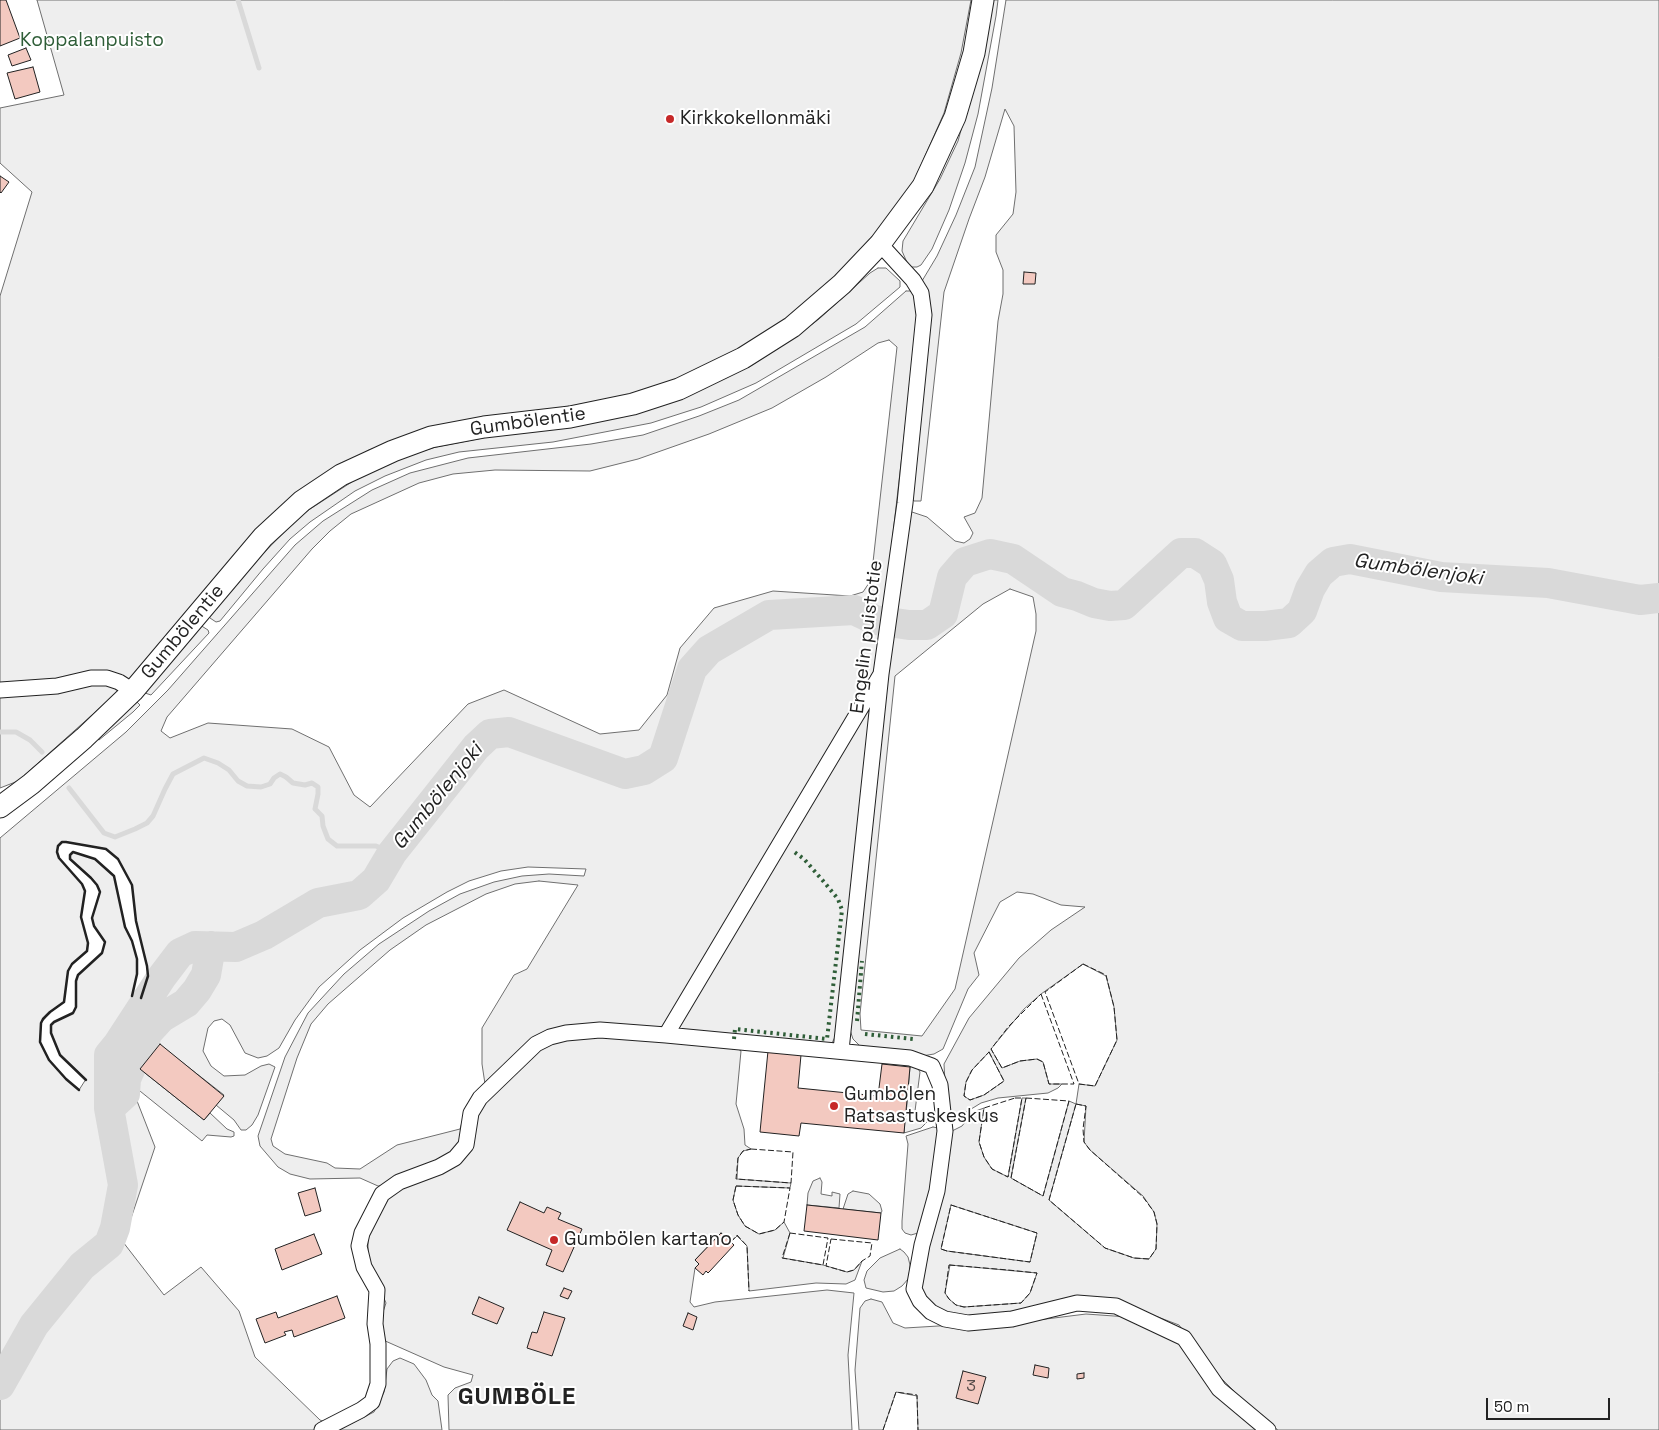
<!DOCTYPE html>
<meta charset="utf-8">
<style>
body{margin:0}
#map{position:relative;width:1659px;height:1430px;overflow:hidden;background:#fff;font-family:"Space Grotesk",sans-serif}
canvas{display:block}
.scale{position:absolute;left:1486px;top:1398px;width:124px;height:22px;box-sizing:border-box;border:2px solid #222;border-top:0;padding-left:6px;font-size:15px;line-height:18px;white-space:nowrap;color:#222;-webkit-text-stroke:4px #fff;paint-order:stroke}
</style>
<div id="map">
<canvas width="1659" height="1430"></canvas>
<div class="scale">50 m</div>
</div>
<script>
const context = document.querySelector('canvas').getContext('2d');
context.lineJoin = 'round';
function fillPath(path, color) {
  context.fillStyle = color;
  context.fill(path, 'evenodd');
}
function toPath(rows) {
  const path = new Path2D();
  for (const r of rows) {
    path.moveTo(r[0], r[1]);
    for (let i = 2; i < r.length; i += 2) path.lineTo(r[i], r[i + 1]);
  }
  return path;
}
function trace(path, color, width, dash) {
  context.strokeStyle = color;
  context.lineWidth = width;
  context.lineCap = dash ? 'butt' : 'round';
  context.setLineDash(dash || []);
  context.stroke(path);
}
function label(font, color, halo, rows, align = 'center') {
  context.font = font + ' "Space Grotesk",sans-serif';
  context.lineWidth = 4;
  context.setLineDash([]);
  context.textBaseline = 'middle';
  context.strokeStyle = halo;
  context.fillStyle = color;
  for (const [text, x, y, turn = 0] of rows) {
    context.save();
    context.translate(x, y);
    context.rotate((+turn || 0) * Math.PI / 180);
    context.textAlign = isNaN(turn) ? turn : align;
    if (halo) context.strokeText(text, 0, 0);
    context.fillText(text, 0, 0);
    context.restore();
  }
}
const green = toPath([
 [37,0,971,0,961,53,944,113,914,181,873,238,836,277,786,319,739,350,676,380,633,395,571,407,429,429,369,450,310,483,261,524,133,676,111,698,18,781,0,788,0,296,32,192,0,163,0,108,64,95,37,0],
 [991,0,998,0,996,16,978,114,965,163,949,210,932,249,921,265,917,267,909,267,902,251,903,241,940,179,958,141,973,87,991,0],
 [1006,0,1659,0,1659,1430,1278,1430,1261,1418,1210,1367,1179,1325,1118,1302,999,1318,940,1315,921,1292,920,1279,950,1132,962,1126,973,1112,984,1108,979,1142,984,1157,992,1169,1008,1177,1022,1098,1026,1098,1011,1178,1043,1196,1069,1101,1076,1104,1079,1084,1095,1086,1117,1040,1114,1007,1106,976,1083,964,1041,994,1024,1009,991,1049,1002,1068,1020,1061,1037,1059,1043,1062,1049,1084,1062,1084,1058,1088,1048,1093,998,1098,981,1103,950,1122,946,1101,944,1064,969,1018,1019,958,1051,930,1085,907,1061,905,1033,894,1017,892,1000,902,974,953,979,975,968,989,943,1049,934,1054,922,1056,861,1047,853,1039,849,1027,888,665,909,511,927,517,955,541,964,543,970,539,973,533,964,517,975,513,982,498,998,321,1003,294,1003,270,996,252,996,235,1013,214,1016,192,1014,126,1005,109,985,177,969,219,944,292,921,501,914,501,909,495,922,281,937,256,956,215,975,167,992,88,1006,0],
 [1010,589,1033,597,1036,614,1036,631,955,989,922,1036,861,1030,860,1014,895,676,983,604,1010,589],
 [989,1052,1004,1081,984,1095,970,1100,964,1096,966,1082,972,1070,989,1052],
 [1076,1104,1086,1106,1084,1142,1090,1150,1143,1196,1154,1212,1157,1224,1156,1249,1149,1259,1134,1258,1105,1248,1049,1200,1076,1104],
 [951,1205,1037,1233,1030,1262,947,1251,941,1249,951,1205],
 [950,1265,1037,1273,1030,1293,1021,1303,964,1307,956,1305,949,1299,945,1293,950,1265],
 [878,268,886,268,900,281,900,287,856,324,756,383,701,407,651,423,553,442,459,452,426,460,385,476,355,491,310,522,290,539,263,569,220,621,216,622,210,618,208,615,234,583,301,515,367,472,406,456,436,447,669,402,713,384,752,365,791,340,819,319,870,273,878,268],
 [906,291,910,291,913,294,917,307,917,324,884,612,854,894,836,1035,832,1043,823,1046,733,1040,732,1049,737,1048,741,1051,736,1104,744,1129,745,1145,751,1149,743,1151,738,1158,737,1179,791,1183,790,1188,736,1186,733,1200,738,1215,745,1226,759,1234,775,1230,784,1222,790,1233,783,1258,823,1265,847,1272,854,1270,862,1261,855,1280,846,1284,816,1283,749,1291,747,1246,737,1236,731,1242,721,1233,695,1260,699,1264,695,1268,690,1302,694,1307,715,1302,827,1290,854,1293,848,1355,852,1430,449,1430,448,1395,455,1388,471,1382,473,1375,444,1367,383,1340,381,1318,386,1303,368,1260,368,1236,387,1201,382,1186,378,1186,360,1178,310,1179,290,1174,278,1167,260,1146,258,1136,285,1057,308,1013,344,974,379,944,429,911,460,894,494,882,522,876,549,874,584,876,586,869,528,867,501,871,469,881,447,892,403,918,360,950,319,987,295,1020,279,1048,267,1056,258,1058,245,1053,230,1025,222,1019,214,1021,208,1028,203,1051,211,1066,224,1076,245,1075,261,1066,269,1064,275,1067,258,1115,252,1125,246,1130,241,1130,234,1120,216,1105,224,1095,160,1045,140,1069,204,1120,210,1113,227,1129,234,1132,234,1136,231,1137,207,1135,202,1141,130,1083,155,1147,123,1242,164,1295,201,1267,239,1311,255,1357,320,1420,340,1429,374,1412,384,1392,387,1369,393,1361,400,1358,414,1364,426,1380,432,1395,438,1401,442,1430,0,1430,0,838,126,732,168,690,295,545,323,521,372,490,410,473,468,458,591,444,643,435,699,416,739,400,865,327,906,291],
 [889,340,897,347,871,580,863,592,850,596,773,591,714,608,680,648,667,695,639,730,600,734,504,690,468,704,370,807,354,795,329,747,292,729,208,723,170,738,161,731,167,717,312,549,330,531,351,514,419,483,453,474,495,470,590,471,638,459,709,434,772,408,826,377,878,343,889,340],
 [62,842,66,842,106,849,118,859,132,885,136,921,147,966,148,976,141,998,132,996,137,974,137,959,132,941,125,927,114,876,95,859,73,852,70,855,70,859,92,878,97,885,100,891,92,918,94,926,105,942,102,953,78,975,76,981,76,1007,73,1013,54,1022,51,1025,51,1033,60,1055,86,1079,79,1090,66,1079,49,1060,40,1042,41,1023,50,1012,64,1002,68,971,72,964,87,951,88,943,81,917,85,891,82,884,59,858,57,852,58,846,62,842],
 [539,881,578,885,527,969,514,975,482,1028,482,1064,485,1084,467,1106,460,1129,397,1145,360,1169,335,1168,327,1163,285,1154,273,1146,271,1139,297,1058,311,1024,328,1004,390,950,426,925,486,894,515,884,539,881],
 [200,625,208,630,209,633,151,695,145,693,144,691,200,625],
 [136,701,140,705,133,712,99,740,96,738,136,701],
 [913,1066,917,1067,920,1072,915,1111,906,1115,910,1067,913,1066],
 [905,1119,917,1120,927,1122,921,1128,904,1133,905,1119],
 [933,1127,938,1128,936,1172,918,1233,911,1235,905,1233,902,1229,902,1221,908,1144,906,1136,933,1127],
 [820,1178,822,1182,821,1194,832,1196,832,1192,840,1194,839,1208,807,1205,808,1193,813,1181,820,1178],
 [853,1191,869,1194,880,1204,882,1211,881,1213,843,1209,848,1194,853,1191],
 [900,1249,904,1252,908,1257,910,1265,909,1278,902,1286,894,1291,883,1292,866,1288,864,1280,867,1271,880,1258,900,1249],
 [871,1299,882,1302,893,1323,905,1328,1038,1320,1086,1314,1128,1317,1177,1339,1259,1430,918,1430,917,1396,896,1392,883,1430,859,1430,855,1370,860,1308,865,1301,871,1299]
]);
fillPath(green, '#eee');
trace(green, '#6f6f6f', 1);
trace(toPath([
 [238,0,259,68],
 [0,732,16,732,30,740,42,752],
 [69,788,104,833,115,837,135,829,147,823,153,816,165,789,173,774,204,758,218,763,229,770,238,781,247,786,261,787,270,784,274,778,280,774,286,777,293,783,305,785,312,783,318,787,318,794,315,809,322,816,323,826,328,839,337,846,376,846,392,853]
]), '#d9d9d9', 5);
trace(toPath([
 [112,1106,125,1094,126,1079,139,1049,149,1031,161,1018,186,1003,197,990,206,975,211,946],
 [0,1385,34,1325,82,1266,109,1244,115,1228,123,1185,109,1108,109,1055,118,1044,161,978,180,953,195,946,236,947,264,935,318,903,359,895,376,880,392,853,476,747,490,734,509,732,625,774,644,770,663,758,692,669,709,650,769,615,854,610,875,620,909,625,927,625,943,614,952,577,965,562,990,554,1013,559,1062,592,1077,596,1094,603,1110,606,1124,605,1181,553,1195,553,1212,564,1219,580,1222,602,1228,618,1242,626,1265,626,1289,623,1302,611,1310,589,1319,574,1333,562,1350,559,1441,577,1548,583,1640,600,1659,598]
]), '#d9d9d9', 30);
const building = toPath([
 [0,0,6,0,20,38,0,46,0,0],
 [26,48,31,60,12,66,8,55,26,48],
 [33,67,40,92,15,99,7,73,33,67],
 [0,176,9,182,1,193,0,192,0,176],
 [1024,272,1036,273,1035,284,1023,284,1024,272],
 [160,1044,224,1096,204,1120,140,1069,160,1044],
 [768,1051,801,1055,798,1088,878,1096,882,1064,910,1067,904,1133,801,1123,799,1136,760,1132,768,1051],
 [315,1188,321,1211,305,1216,298,1193,315,1188],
 [520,1202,544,1213,547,1207,561,1213,558,1219,582,1229,563,1272,546,1265,552,1250,507,1230,520,1202],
 [807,1205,881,1213,878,1240,804,1231,807,1205],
 [721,1233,734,1245,710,1271,708,1273,706,1271,703,1275,695,1268,699,1264,695,1260,721,1233],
 [314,1234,322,1254,282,1270,275,1249,314,1234],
 [564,1288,572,1291,568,1299,560,1296,564,1288],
 [337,1296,345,1318,294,1337,292,1330,284,1332,286,1335,265,1343,256,1319,276,1312,278,1318,337,1296],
 [479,1297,504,1308,497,1324,472,1314,479,1297],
 [544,1312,565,1318,552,1356,527,1348,532,1332,537,1333,544,1312],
 [688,1313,697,1317,693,1330,683,1326,688,1313],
 [1035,1365,1049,1368,1048,1378,1033,1375,1035,1365],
 [963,1371,986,1377,978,1404,956,1398,963,1371],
 [1084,1373,1084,1378,1077,1379,1077,1374,1084,1373]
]);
fillPath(building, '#f3c9c0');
trace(building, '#222', 1);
const minor = toPath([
 [881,674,666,1035,910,1058,932,1066,940,1085,945,1131,937,1191,922,1245,914,1289,920,1301,931,1312,945,1319,968,1323,1012,1319,1077,1303,1116,1306,1184,1338,1219,1389,1268,1430],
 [0,690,57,686,91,678,107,678,119,682,133,691],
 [841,1050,881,674,905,503,924,315,921,293,913,280,880,244],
 [322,1430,361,1410,372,1402,378,1384,378,1344,375,1324,377,1290,364,1267,359,1246,362,1233,382,1194,399,1182,439,1167,455,1158,466,1145,471,1113,480,1098,536,1044,550,1037,566,1033,600,1030,666,1035]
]);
const secondary = toPath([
 [0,807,31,784,84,738,133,691,263,537,302,501,341,475,393,451,431,437,484,427,570,417,633,404,679,389,743,358,792,327,842,284,880,244,923,186,955,117,974,53,983,0]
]);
trace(minor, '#222', 17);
trace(secondary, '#222', 23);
trace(minor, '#fff', 15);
trace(secondary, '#fff', 21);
trace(toPath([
 [857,1021,862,961],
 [865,1034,913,1039],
 [734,1039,735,1029,827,1039,842,910,838,899,824,882,804,859,793,851]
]), '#2f5e38', 4, [2.5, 4]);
trace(toPath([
 [1083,964,1106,975,1114,1007,1117,1040,1095,1086,1079,1084,1045,992,1083,964],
 [1041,994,1074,1084,1049,1084,1043,1062,1037,1059,1020,1061,1002,1068,991,1049,1009,1026,1041,994],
 [989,1052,1004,1081,984,1095,970,1100,964,1096,966,1082,972,1070,989,1052],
 [1015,1098,1022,1098,1008,1177,992,1169,984,1157,979,1142,984,1108,1015,1098],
 [1026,1098,1069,1101,1043,1196,1011,1178,1026,1098],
 [1076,1104,1086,1106,1083,1129,1084,1142,1090,1150,1143,1197,1154,1212,1157,1224,1156,1249,1149,1259,1134,1258,1105,1248,1049,1200,1076,1104],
 [751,1149,793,1152,791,1183,736,1179,738,1158,743,1151,751,1149],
 [736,1186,790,1188,784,1222,775,1230,759,1234,745,1226,738,1215,733,1200,736,1186],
 [951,1205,1037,1233,1030,1262,947,1251,941,1249,951,1205],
 [790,1233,828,1238,823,1265,782,1258,790,1233],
 [831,1239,872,1243,870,1256,862,1261,854,1270,847,1272,826,1266,831,1239],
 [731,1242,737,1235,747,1246,749,1291],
 [949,1265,1008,1270,1037,1273,1030,1293,1021,1303,964,1307,956,1305,949,1299,945,1293,949,1265],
 [883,1430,896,1392,917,1395,918,1430]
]), '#222', 1, [6, 2.5]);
trace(toPath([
 [86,1080,60,1055,51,1033,51,1025,54,1022,73,1013,76,1007,76,981,78,975,102,953,105,942,94,926,92,918,100,892,97,885,91,878,70,859,70,855,73,852,95,859,114,876,125,927,132,941,137,959,137,974,132,996],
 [79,1090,66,1079,49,1060,40,1042,41,1023,43,1019,50,1012,64,1002,68,971,72,964,87,951,88,943,81,917,85,891,82,884,59,858,57,852,58,846,62,842,66,842,106,849,118,859,132,885,136,921,147,966,148,976,141,998]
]), '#222', 2.5);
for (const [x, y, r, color] of [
 [670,119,5,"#c62828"],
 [834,1106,5,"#c62828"],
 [554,1240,5,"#c62828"]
]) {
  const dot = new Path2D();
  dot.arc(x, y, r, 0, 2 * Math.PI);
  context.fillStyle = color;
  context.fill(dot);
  trace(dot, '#fff', 2);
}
label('16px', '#564c4a', null, [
 ["3",971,1387]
]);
label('19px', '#2f5e38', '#fff', [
 ["Koppalanpuisto",92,41]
]);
label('19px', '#222', '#fff', [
 ["Kirkkokellonmäki",680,119],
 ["Gumbölen",844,1095],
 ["Ratsastuskeskus",844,1117],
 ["Gumbölen kartano",564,1240]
], 'left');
label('19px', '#222', '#fff', [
 ["Gumbölentie",528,422,-8],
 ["Gumbölentie",183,632,-50],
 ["Engelin puistotie",867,637,-83]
]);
label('italic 20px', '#222', '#fff', [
 ["Gumbölenjoki",1418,570,8],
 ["Gumbölenjoki",438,797,-51]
]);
context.letterSpacing = '1px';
label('bold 24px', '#222', '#fff', [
 ["GUMBÖLE",517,1397]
]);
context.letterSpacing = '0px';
</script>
